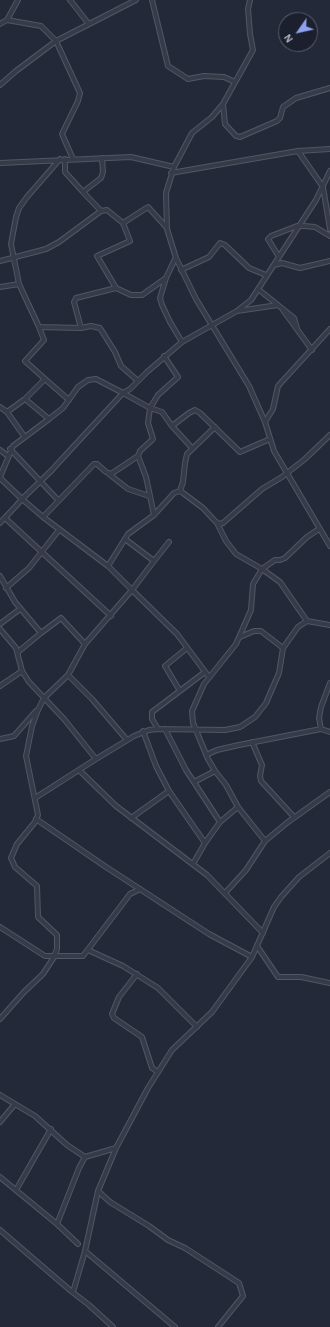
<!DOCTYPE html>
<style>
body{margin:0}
#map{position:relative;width:330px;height:1327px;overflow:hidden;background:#242939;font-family:"Alegreya Sans",sans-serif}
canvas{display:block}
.north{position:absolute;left:278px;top:12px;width:40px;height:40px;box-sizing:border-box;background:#1c202e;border:1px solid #585c6a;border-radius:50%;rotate:236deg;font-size:11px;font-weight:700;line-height:16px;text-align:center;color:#b2b6c5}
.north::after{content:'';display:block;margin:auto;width:14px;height:18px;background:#8da1ef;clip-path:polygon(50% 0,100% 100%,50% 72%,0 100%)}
</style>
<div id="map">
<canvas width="330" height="1327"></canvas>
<div class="north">N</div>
</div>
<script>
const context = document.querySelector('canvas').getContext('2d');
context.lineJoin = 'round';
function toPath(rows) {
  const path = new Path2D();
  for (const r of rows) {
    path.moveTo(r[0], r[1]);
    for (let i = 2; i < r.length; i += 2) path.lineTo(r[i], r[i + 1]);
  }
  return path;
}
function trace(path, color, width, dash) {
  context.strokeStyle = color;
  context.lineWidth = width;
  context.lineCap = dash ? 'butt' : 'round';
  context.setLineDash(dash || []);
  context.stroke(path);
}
const minor = toPath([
 [70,0,88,23],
 [152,0,168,66,188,79,204,76,224,77,235,82],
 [250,0,248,9,250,34,253,50,223,104,212,117,192,133,174,167,166,193,167,229,176,258,196,299,249,386,265,422,274,451,330,546],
 [7,20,41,26,56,41,80,93,78,101,62,134,73,159],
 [0,24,7,20,18,0],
 [0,85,16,71,56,41,136,0],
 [223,104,225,124,236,136,240,137,277,121,280,118,283,107,296,98,330,88],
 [298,151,323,187,330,229],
 [65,159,65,172,83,192,101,178,103,172,102,158],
 [0,163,131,157,174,167],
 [171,173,298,151,330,149],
 [101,211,107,210,123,223],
 [279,257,268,239,271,236,297,226,304,226,315,227,330,236],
 [0,261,46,249,59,242,101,211,83,192],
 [274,265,282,263,300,268,330,261],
 [181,270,209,257,220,243,225,245,249,268,266,275],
 [166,278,160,298,162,305,170,322,182,342],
 [19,284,11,244,16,217,19,208,27,197,60,159],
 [0,287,19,284,39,327,81,328,91,326,100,328,115,352,121,366,138,381],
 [116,288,131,295,142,295,166,278,175,259],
 [258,289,294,318,297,328],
 [283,310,312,350],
 [237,311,278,305],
 [81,328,74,302,76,298,116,288,97,256,130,241,123,223,148,207,167,228],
 [164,356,178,377,158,395,150,408,162,412,172,426,189,413,195,410,200,413,240,452,270,439],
 [45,379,69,400],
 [25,399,45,379,25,361,44,340,39,327],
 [0,407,7,412,25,399,49,419,63,408,78,387,88,380,96,379,123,393,130,389,147,372,182,342,237,311,251,300,316,200,330,171],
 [7,412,24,436],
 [265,422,273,409,278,386,330,329],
 [172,426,192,448],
 [10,449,58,500],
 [0,450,8,456],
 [138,456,146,477,154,515],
 [109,474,128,489,149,496],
 [0,477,13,446,49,419],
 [0,478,22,499,43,517,94,464,97,464,106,472,111,474,138,456,140,451,153,439,148,423,150,408,123,393,61,460,52,470,22,499,16,506,0,523],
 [180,491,183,482,185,463,187,454,215,427],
 [43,517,108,566],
 [5,518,111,616],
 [217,523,226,541,236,554,262,569,253,584,251,610,236,644,204,684,192,711,193,723,208,759,215,771,226,785,238,807],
 [125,539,154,561,132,590,177,634,209,677],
 [154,561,169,542],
 [0,576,15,602,41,633,61,618,85,644],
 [6,588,29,568,59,530],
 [307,621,280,582,262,569,275,560,280,560,285,558,307,537,319,529],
 [0,624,20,609],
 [0,629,16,648,22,671,29,682,64,719,96,759,134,736,149,730,158,729,225,730,240,727,255,717,266,703,279,673,283,648,298,627,307,621,330,625],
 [240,637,254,631,261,631,283,648],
 [18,652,41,633],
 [68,675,92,699,127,740],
 [330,683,321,707,319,718,321,729,330,732],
 [0,686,22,671],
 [180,691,165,666,187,648],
 [158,729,152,719,152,712,205,672],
 [165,729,186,770,220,822],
 [143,731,156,766,169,791,205,843,193,864],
 [0,739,14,736,36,711],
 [252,742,262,765,260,776,261,781,294,817],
 [206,755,217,750,239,745,321,729],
 [79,770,116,806,207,875,263,933],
 [194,782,215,771],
 [35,798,96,759],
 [131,818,169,791],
 [36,819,106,867,209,934,252,957],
 [265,841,288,822,330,792],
 [205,843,220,822,238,807,265,841,246,870,225,893],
 [0,927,45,956,83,956,130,894,140,889],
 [257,946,278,977,301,977,330,983],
 [88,950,123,966,158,988,197,1027],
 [137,974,119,997,112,1014,114,1018,142,1037,152,1068,158,1072],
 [0,1019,24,992,43,974,54,957,57,949,57,935,38,917,37,886,15,867,11,858,17,844,35,822,38,815,26,756,32,726,38,710,44,698,68,675,85,644,132,590,108,566,128,534,154,515,174,493,180,491,183,493,203,508,214,520,219,524,223,523,262,489,282,477,305,459,330,435],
 [0,1095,35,1116,67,1145,85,1157],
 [0,1122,15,1104],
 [0,1177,57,1224,78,1244],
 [16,1190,51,1129],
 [98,1191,110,1202,149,1226,168,1240,185,1248,239,1283,243,1296,218,1327],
 [57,1224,79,1168,85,1157,116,1148],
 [0,1230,71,1291,89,1305,113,1327],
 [85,1251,175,1327],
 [73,1292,85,1251,98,1191,116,1148,148,1088,172,1050,212,1012,252,957,274,907,281,897,299,877,330,853]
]);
trace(minor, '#525664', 6);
trace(minor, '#373b49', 4);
</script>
